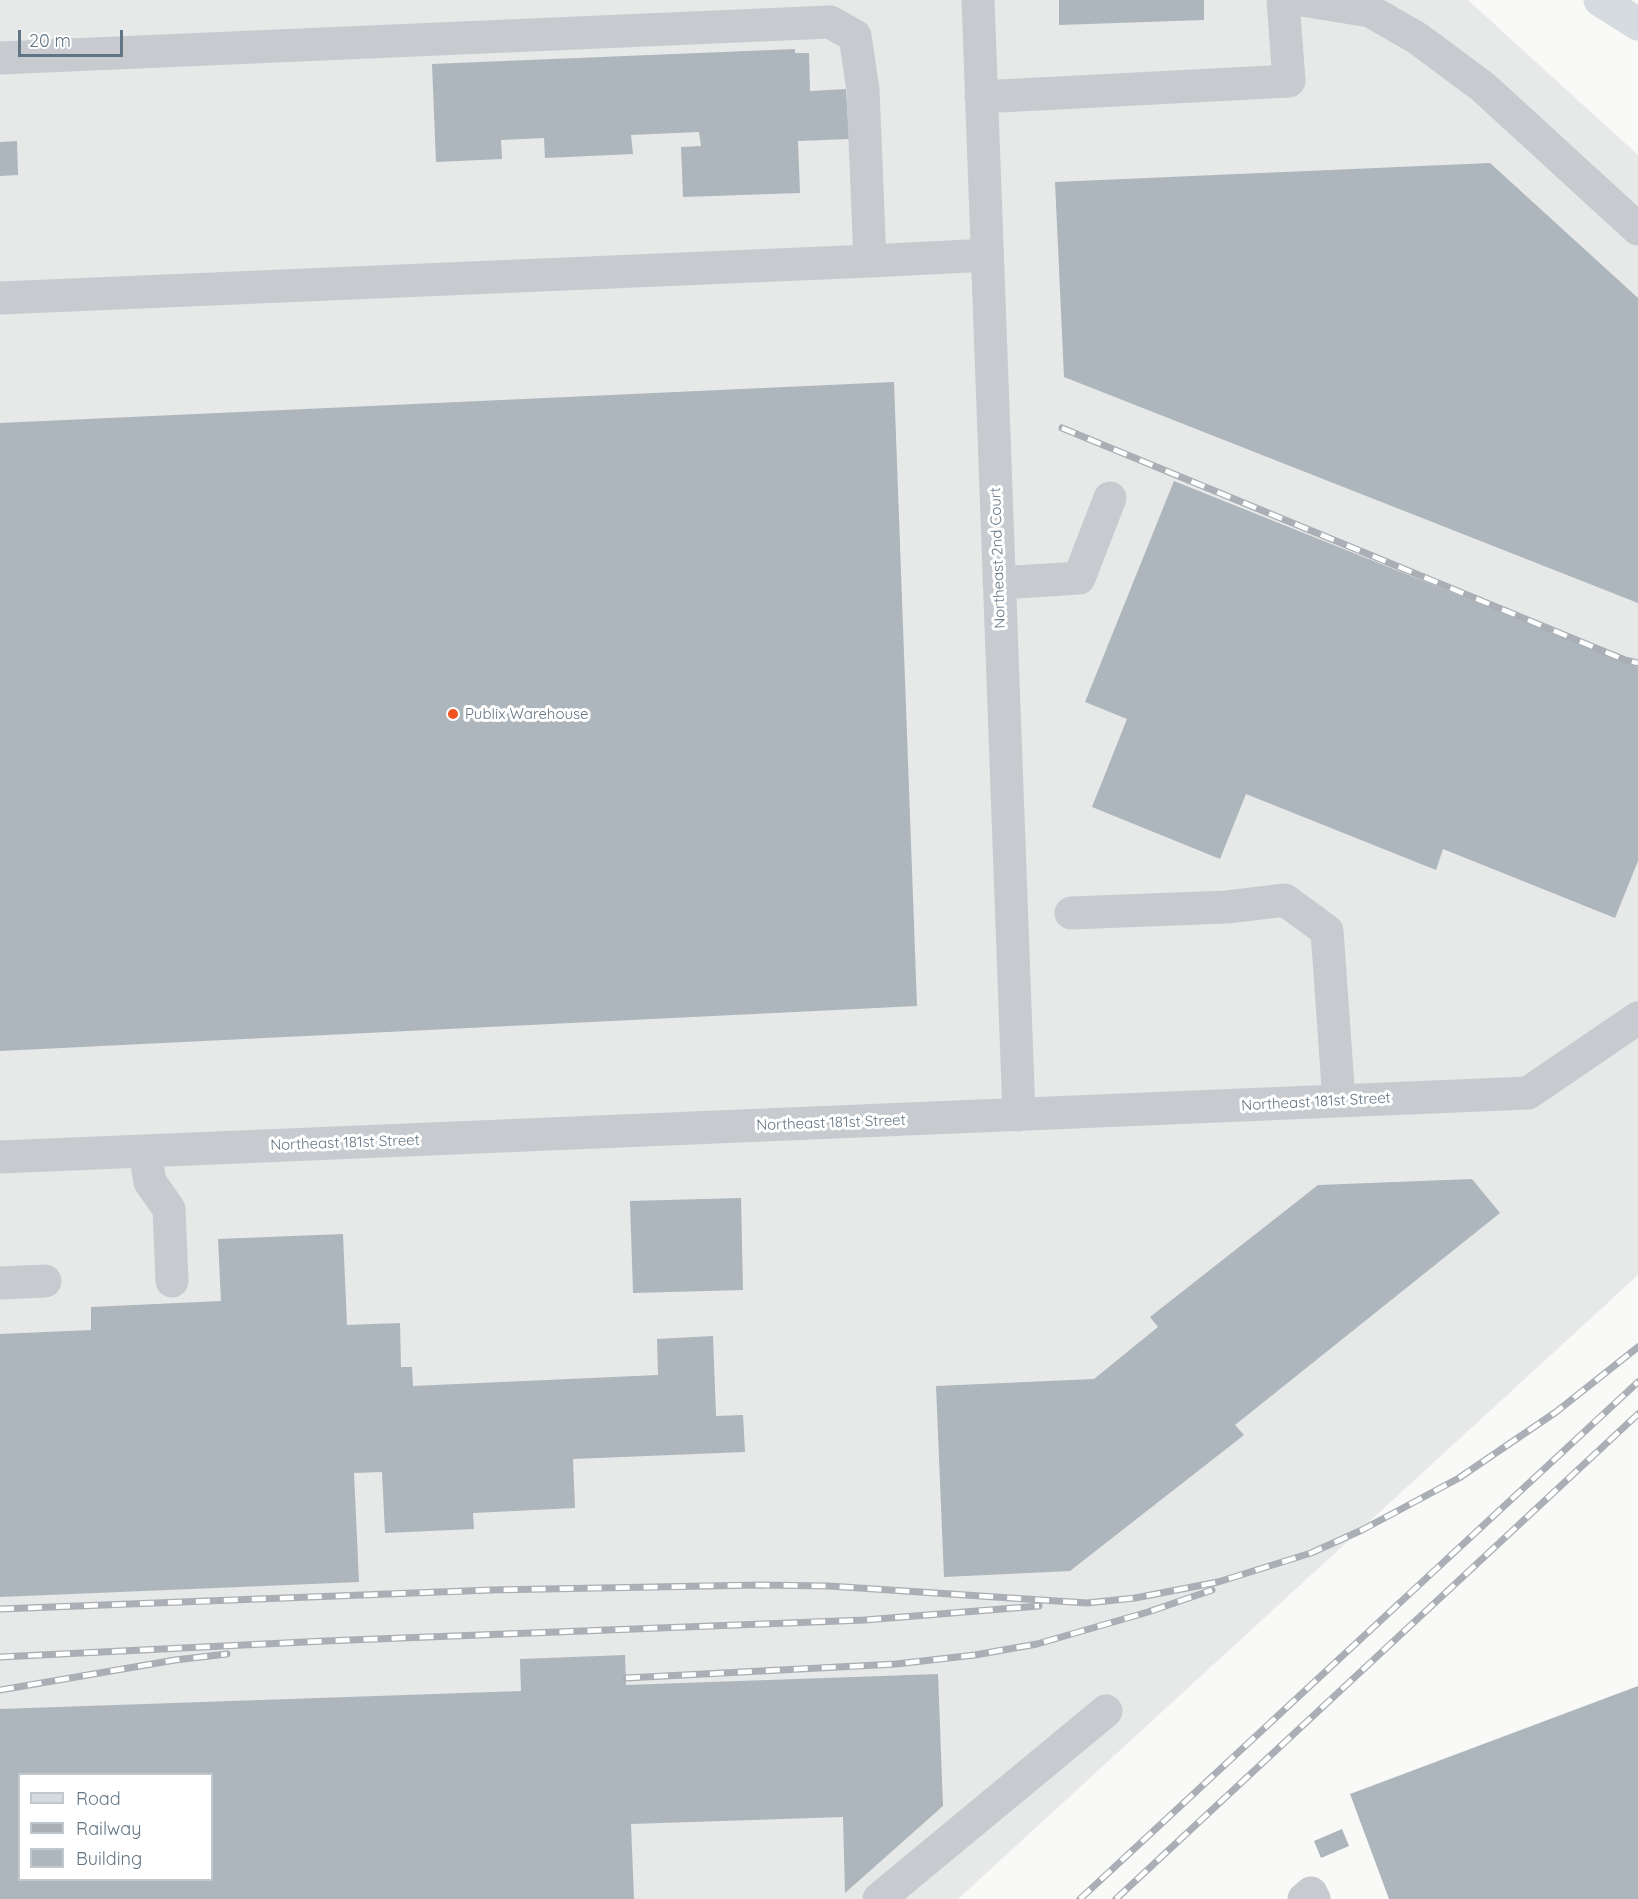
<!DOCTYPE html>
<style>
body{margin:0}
#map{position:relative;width:1638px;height:1899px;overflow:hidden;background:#f9f9f7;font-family:Quicksand,sans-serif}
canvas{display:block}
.legend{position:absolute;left:18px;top:1773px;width:195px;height:108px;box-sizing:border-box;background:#fff;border:2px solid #c0c8ce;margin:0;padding:8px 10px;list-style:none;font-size:18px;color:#627584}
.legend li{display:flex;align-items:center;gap:12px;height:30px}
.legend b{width:30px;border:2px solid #c0c8ce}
.scale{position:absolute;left:18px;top:30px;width:105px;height:27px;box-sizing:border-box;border:3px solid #627584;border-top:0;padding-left:8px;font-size:18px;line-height:21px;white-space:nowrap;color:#627584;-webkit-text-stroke:4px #fff;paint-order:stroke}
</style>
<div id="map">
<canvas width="1638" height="1899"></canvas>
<ul class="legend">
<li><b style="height:8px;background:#d6dbdf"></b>Road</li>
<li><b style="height:8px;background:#a9afb5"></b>Railway</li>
<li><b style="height:16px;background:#adb6bc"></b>Building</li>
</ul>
<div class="scale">20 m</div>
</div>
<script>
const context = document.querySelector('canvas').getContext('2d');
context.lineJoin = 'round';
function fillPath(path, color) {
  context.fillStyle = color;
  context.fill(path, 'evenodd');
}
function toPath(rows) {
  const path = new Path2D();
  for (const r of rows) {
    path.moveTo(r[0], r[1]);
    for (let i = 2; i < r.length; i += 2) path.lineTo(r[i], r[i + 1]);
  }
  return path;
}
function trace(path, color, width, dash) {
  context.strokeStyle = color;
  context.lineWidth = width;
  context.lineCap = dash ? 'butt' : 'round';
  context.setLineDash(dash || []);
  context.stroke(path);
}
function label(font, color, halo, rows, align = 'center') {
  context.font = font + ' Quicksand,sans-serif';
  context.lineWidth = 6;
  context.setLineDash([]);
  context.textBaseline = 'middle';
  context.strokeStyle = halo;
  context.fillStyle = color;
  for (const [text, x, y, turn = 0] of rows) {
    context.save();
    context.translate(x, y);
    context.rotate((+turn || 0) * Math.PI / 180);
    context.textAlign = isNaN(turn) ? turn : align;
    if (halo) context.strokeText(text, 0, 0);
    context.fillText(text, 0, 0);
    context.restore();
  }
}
fillPath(toPath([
 [0,0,1468,0,1638,155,1638,1275,958,1899,0,1899],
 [20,1774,212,1774,212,1880,20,1880]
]), '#e7e8e8');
fillPath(toPath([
 [1059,0,1204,0,1204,20,1059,25],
 [795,49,795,53,809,53,810,91,846,89,849,139,798,141,800,193,683,197,681,147,701,146,699,132,631,135,633,154,545,158,544,138,501,140,502,159,436,162,432,64],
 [17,141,18,175,0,176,0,142],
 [1490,163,1638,298,1638,603,1064,377,1055,182],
 [894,382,917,1006,0,1051,0,423],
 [1174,481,1638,667,1638,861,1615,918,1443,849,1436,870,1246,794,1220,859,1092,807,1127,719,1085,702],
 [1472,1179,1500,1213,1235,1425,1244,1435,1070,1571,944,1577,936,1386,1094,1379,1158,1327,1150,1317,1318,1185],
 [741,1198,743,1290,633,1293,630,1201],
 [343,1234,347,1325,400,1323,401,1367,412,1367,413,1386,658,1375,657,1339,713,1336,716,1416,743,1415,745,1452,573,1459,575,1508,473,1513,474,1529,385,1533,382,1472,354,1473,359,1582,0,1597,0,1334,91,1330,91,1307,221,1301,218,1239],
 [625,1655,626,1685,938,1674,943,1806,845,1893,843,1817,631,1824,634,1899,0,1899,0,1709,521,1691,520,1659],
 [20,1774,212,1774,212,1880,20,1880],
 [1638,1686,1638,1899,1389,1899,1350,1794],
 [1342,1829,1349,1846,1321,1858,1314,1841]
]), '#adb6bc');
trace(toPath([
 [978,0,1019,1115],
 [1302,0,1370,11,1417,38,1483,87,1638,229],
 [0,58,830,22,855,36,863,90,870,261,987,255],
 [981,97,1289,81,1283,0],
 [0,298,870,261],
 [999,583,1079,578,1110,498],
 [1071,913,1227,907,1285,900,1327,931,1339,1101],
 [145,1151,150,1182,169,1209,172,1281],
 [0,1157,1528,1093,1638,1018],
 [0,1283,45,1281],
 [879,1899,1106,1711],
 [1304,1899,1311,1893,1314,1899]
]), '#c7cbcf', 33);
trace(toPath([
 [1600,0,1638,24]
]), '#d6dbdf', 33);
const rail = toPath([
 [1062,428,1625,660,1638,663],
 [0,1609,491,1590,760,1585,829,1586,1087,1603,1135,1598,1218,1582,1311,1553,1362,1530,1459,1478,1556,1412,1638,1347],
 [0,1657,325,1641,865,1620,1039,1606],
 [626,1678,896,1664,975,1655,1037,1644,1148,1612,1212,1590],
 [0,1690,175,1660,227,1654],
 [1080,1899,1638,1382],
 [1116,1899,1638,1414]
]);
trace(rail, '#a9afb5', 7);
trace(rail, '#fff', 4.5, [14]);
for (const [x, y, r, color] of [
 [453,714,6,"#f05220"]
]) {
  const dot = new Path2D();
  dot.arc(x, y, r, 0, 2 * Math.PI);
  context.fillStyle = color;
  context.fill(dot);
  trace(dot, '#fff', 2);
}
label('15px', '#627584', '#fff', [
 ["Northeast 2nd Court",998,558,-92],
 ["Northeast 181st Street",1316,1102,-3],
 ["Northeast 181st Street",831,1123,-2],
 ["Northeast 181st Street",345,1143,-2]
]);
label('15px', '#627584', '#fff', [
 ["Publix Warehouse",465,714]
], 'left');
</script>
